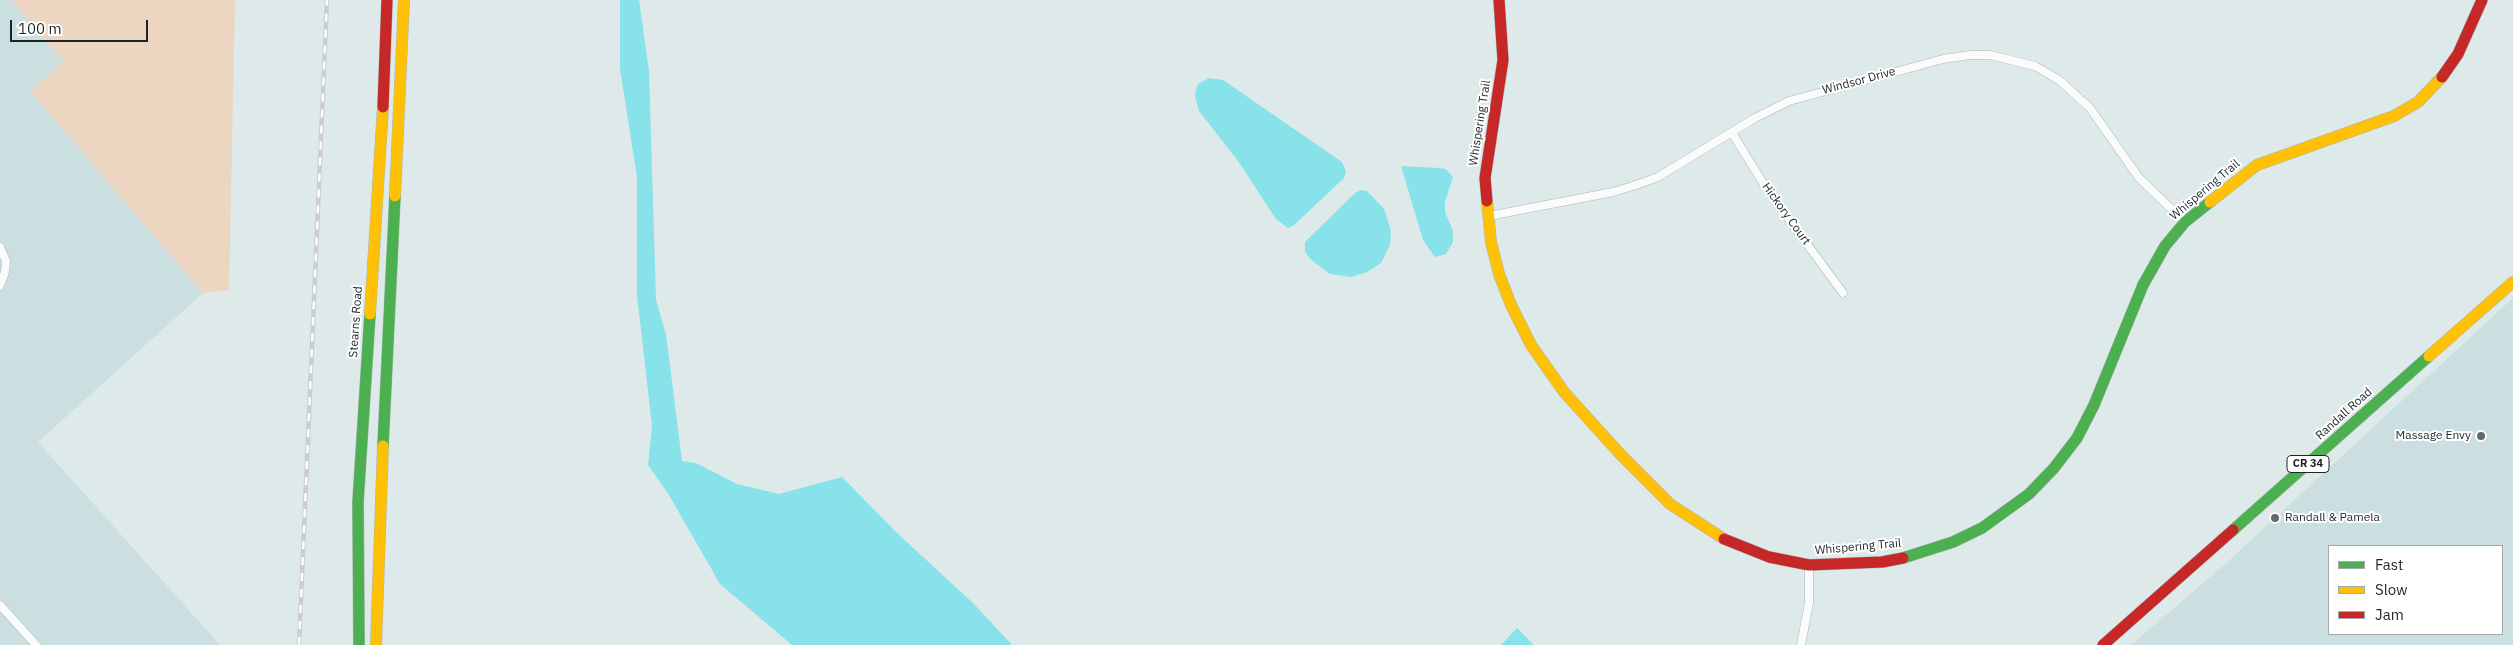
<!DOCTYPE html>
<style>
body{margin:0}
#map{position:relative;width:2513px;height:645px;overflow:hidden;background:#dee9ea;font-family:"IBM Plex Sans",sans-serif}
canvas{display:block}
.legend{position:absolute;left:2328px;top:545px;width:175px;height:90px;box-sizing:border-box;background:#fff;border:1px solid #a5a7a8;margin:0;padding:6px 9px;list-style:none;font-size:15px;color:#1d2425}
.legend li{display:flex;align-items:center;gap:10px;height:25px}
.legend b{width:25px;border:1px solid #a5a7a8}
.scale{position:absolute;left:10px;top:20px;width:138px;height:22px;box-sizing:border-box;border:2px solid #1d2425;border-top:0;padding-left:6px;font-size:15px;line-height:18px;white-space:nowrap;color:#1d2425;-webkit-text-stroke:4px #fff;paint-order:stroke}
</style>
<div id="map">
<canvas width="2513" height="645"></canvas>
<ul class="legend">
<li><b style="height:6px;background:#4caf50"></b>Fast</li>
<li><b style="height:6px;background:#ffc107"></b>Slow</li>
<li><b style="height:6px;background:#c62828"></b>Jam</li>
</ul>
<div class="scale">100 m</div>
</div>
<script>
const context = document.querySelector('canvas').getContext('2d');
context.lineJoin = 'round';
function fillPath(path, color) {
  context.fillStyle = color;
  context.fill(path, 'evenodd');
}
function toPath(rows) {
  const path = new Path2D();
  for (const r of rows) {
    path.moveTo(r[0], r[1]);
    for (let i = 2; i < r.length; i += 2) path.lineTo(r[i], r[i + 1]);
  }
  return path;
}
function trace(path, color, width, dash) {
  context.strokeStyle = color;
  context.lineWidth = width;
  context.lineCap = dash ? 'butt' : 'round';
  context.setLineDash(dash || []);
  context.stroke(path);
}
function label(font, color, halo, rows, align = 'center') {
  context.font = font + ' "IBM Plex Sans",sans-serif';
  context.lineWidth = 4;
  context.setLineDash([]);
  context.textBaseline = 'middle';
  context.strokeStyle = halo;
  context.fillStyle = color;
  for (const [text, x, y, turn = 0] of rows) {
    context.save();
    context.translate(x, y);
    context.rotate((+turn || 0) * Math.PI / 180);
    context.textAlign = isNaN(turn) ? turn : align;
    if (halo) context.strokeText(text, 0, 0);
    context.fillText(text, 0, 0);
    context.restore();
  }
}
fillPath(toPath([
 [0,0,11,0,64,61,30,91,203,293,38,442,220,645,0,645],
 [2513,298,2513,645,2131,645,2223,566],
 [2502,546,2502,634,2329,634,2329,546]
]), '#cbdfe1');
fillPath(toPath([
 [11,0,235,0,229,290,203,293,30,91,64,61]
]), '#ecd5c1');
fillPath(toPath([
 [620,0,639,0,649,71,656,300,666,334,682,461,696,463,737,484,779,494,842,477,897,533,973,603,1012,645,792,645,720,584,669,495,648,465,652,426,637,295,637,177,620,69],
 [1209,78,1223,80,1342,162,1346,171,1344,178,1294,225,1288,228,1276,219,1238,161,1199,111,1195,96,1196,89,1198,84],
 [1401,166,1439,168,1446,169,1453,177,1445,202,1445,212,1453,231,1453,242,1446,254,1435,257,1423,240],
 [1361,190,1367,191,1384,209,1391,231,1390,245,1381,263,1367,272,1351,277,1330,274,1310,259,1305,251,1305,242,1355,193],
 [1517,628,1534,645,1501,645]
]), '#88e2ea');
const street = toPath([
 [1732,133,1768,191,1843,293],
 [1489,216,1613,192,1633,186,1658,177,1755,118,1789,101,1943,59,1970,55,1990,55,2035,66,2059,80,2090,108,2139,178,2185,222],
 [0,247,6,261,5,272,0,285],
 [0,605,36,645],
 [1801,645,1809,603,1809,565]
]);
const fast = toPath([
 [383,446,395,196],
 [2233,530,2429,356],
 [1903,558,1953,542,1982,528,2029,494,2054,468,2077,438,2094,405,2143,285,2165,246,2185,222,2210,202],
 [359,645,358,502,370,314]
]);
const slow = toPath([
 [395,196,404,0],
 [1487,201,1491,242,1499,274,1511,305,1531,345,1564,392,1621,455,1670,504,1724,539],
 [2210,202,2257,165,2394,116,2418,102,2442,77],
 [370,314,383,107],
 [2429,356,2513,282],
 [376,645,383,446]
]);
const jam = toPath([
 [2442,77,2458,54,2482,0],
 [383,107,387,0],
 [1487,201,1485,178,1503,60,1499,0],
 [1724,539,1769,557,1809,565,1882,562,1903,558],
 [2103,645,2233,530]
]);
trace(street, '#acb5b6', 9);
trace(fast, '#acb5b6', 12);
trace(slow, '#acb5b6', 12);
trace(jam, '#acb5b6', 12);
trace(street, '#fafcfc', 8);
trace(fast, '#4caf50', 11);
trace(slow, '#ffc107', 11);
trace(jam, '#c62828', 11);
const rail = toPath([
 [299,645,327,0]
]);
trace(rail, '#cbcece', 4.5);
trace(rail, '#fff', 2.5, [8]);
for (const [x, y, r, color] of [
 [2481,436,5,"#61696a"],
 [2275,518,5,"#61696a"]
]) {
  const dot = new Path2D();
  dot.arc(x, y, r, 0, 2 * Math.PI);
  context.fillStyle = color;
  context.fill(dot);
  trace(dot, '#fff', 2);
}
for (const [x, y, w] of [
 [2308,464,42]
]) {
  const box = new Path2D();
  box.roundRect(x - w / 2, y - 8.5, w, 17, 4);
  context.fillStyle = '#fff';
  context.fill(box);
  trace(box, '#1d2425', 1);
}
label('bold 11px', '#1d2425', null, [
 ["CR 34",2308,464]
]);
label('12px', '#1d2425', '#fff', [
 ["Windsor Drive",1859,81,-15],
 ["Whispering Trail",1480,123,-81],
 ["Whispering Trail",2205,190,-40],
 ["Hickory Court",1786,214,54],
 ["Stearns Road",356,322,-86],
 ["Randall Road",2344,414,-42],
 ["Whispering Trail",1858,547,-5]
]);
label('12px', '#1d2425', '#fff', [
 ["Massage Envy",2471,436],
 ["Randall & Pamela",2285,518,"left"]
], 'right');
</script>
